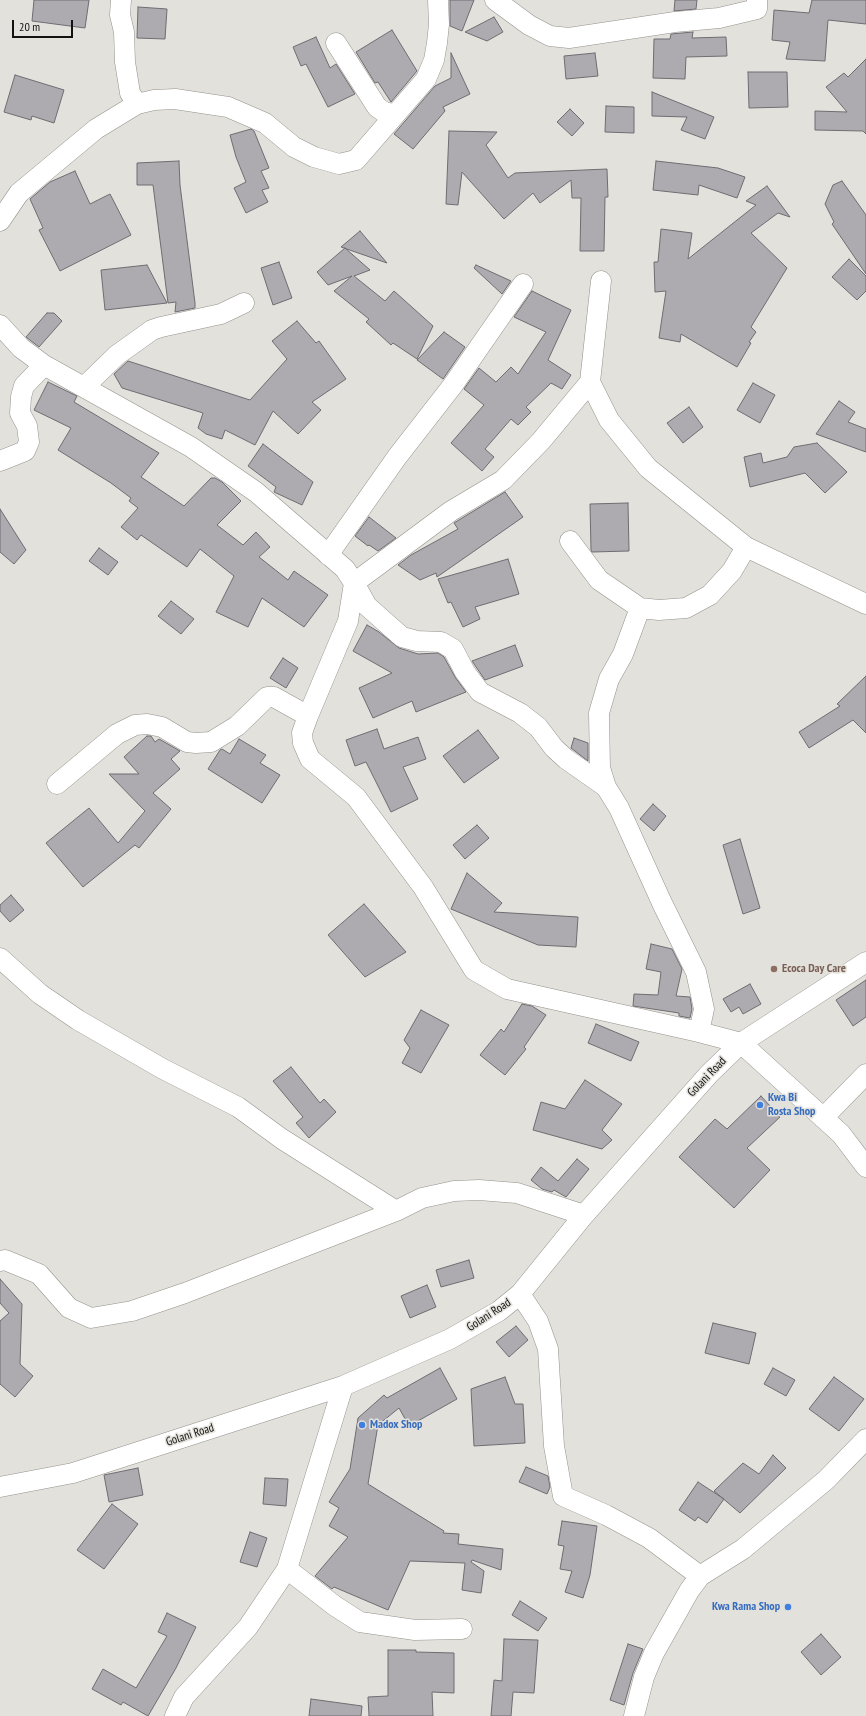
<!DOCTYPE html>
<html>
<head>
<meta charset="utf-8">
<style>
  body { margin:0 }
  #map { position:relative; width:866px; height:1716px; overflow:hidden; background:#e3e1db; font-family:"PT Sans Narrow",sans-serif }
  canvas { display:block }
  .scale { position:absolute; left:12px; top:20px; width:61px; height:18px; box-sizing:border-box; border:2px solid #131210; border-top:0; padding-left:5px; font-size:12px; line-height:14px; white-space:nowrap; color:#131210; -webkit-text-stroke:3px #e3e1db; paint-order:stroke }
</style>
</head>
<body>
<div id="map">
<canvas width="866" height="1716"></canvas>
<div class="scale">20 m</div>
</div>
<script>
const ctx = document.querySelector('canvas').getContext('2d');
ctx.lineJoin = 'round';
function fill(path, color) { ctx.fillStyle = color; ctx.fill(path, 'evenodd'); }
const poly = rows => new Path2D(rows.map(r => 'M' + r).join(''));
function trace(path, color, width, dash) { ctx.strokeStyle = color; ctx.lineWidth = width; ctx.lineCap = dash ? 'butt' : 'round'; ctx.setLineDash(dash || []); ctx.stroke(path); }
function label(font, color, halo, rows, align = 'center') {
  ctx.font = font + ' "PT Sans Narrow",sans-serif'; ctx.lineWidth = 3; ctx.setLineDash([]); ctx.textBaseline = 'middle'; ctx.strokeStyle = halo; ctx.fillStyle = color; for (const [text, x, y, turn = 0] of rows) {
    ctx.save(); ctx.translate(x, y); ctx.rotate((+turn || 0) * Math.PI / 180); ctx.textAlign = isNaN(turn) ? turn : align; if (halo) ctx.strokeText(text, 0, 0); ctx.fillText(text, 0, 0); ctx.restore();
  }
}
const building = poly([
  [34,0,89,0,85,28,32,21,34,0],
  [450,0,474,0,462,31,450,26,450,0],
  [675,0,697,0,696,9,674,11,675,0],
  [812,0,866,0,866,24,828,20,825,61,786,59,790,42,772,40,774,10,809,13,812,0],
  [138,7,167,9,165,39,137,38,138,7],
  [494,17,503,32,487,41,465,32,494,17],
  [392,30,417,71,391,102,378,82,375,83,356,52,392,30],
  [693,32,692,38,726,37,727,56,686,57,685,79,653,78,654,39,670,39,671,34,693,32],
  [316,37,330,68,336,64,355,94,328,107,306,64,301,66,293,47,316,37],
  [451,53,470,94,443,107,445,111,413,149,394,134,435,86,451,78,451,53],
  [595,53,598,76,566,79,564,56,595,53],
  [866,59,866,134,863,131,815,130,815,111,847,112,826,87,844,73,848,77,866,59],
  [748,72,787,72,788,107,749,108,748,72],
  [15,75,64,90,54,123,32,116,31,120,4,112,15,75],
  [652,92,714,117,705,139,681,130,687,117,652,116,652,92],
  [606,106,634,107,634,133,605,132,606,106],
  [570,109,584,123,572,136,557,122,570,109],
  [251,129,254,131,269,168,261,171,269,188,262,190,268,202,246,213,234,188,246,182,236,157,230,135,251,129],
  [449,131,497,132,486,145,508,178,515,173,607,169,608,197,605,197,604,251,580,251,581,198,572,198,571,180,540,203,533,193,504,219,462,172,458,205,446,204,449,131],
  [179,161,180,185,195,303,195,308,175,312,176,302,168,303,153,185,137,185,137,163,179,161],
  [656,161,718,168,745,177,737,198,699,185,698,195,653,190,656,161],
  [75,171,90,204,110,194,131,235,60,271,39,230,43,228,30,199,50,182,75,171],
  [842,181,866,215,866,274,832,224,834,222,825,204,833,185,842,181],
  [767,186,790,217,778,213,751,233,787,268,751,327,756,332,749,342,751,343,737,367,681,334,680,342,659,338,666,291,655,292,654,262,658,262,661,229,692,233,688,259,756,205,746,201,767,186],
  [360,231,387,263,341,247,360,231],
  [345,248,370,270,354,276,385,301,394,291,433,326,417,359,393,343,391,345,366,322,369,319,334,291,352,276,328,285,317,272,345,248],
  [849,259,866,276,866,291,857,300,832,277,849,259],
  [279,262,292,298,273,305,261,268,279,262],
  [147,265,167,303,105,310,101,270,147,265],
  [476,265,511,281,502,294,474,268,476,265],
  [532,291,571,310,548,360,571,375,562,389,551,383,526,407,531,412,518,425,511,419,485,449,494,457,482,471,451,443,484,405,464,389,479,368,496,382,511,367,518,374,546,332,514,317,532,291],
  [47,313,54,313,62,321,39,347,26,337,47,313],
  [297,321,316,343,319,341,346,379,312,402,321,410,298,434,273,411,255,445,225,430,222,439,206,434,198,428,203,413,122,388,114,374,128,361,250,400,287,359,272,341,297,321],
  [444,332,465,347,443,379,417,360,444,332],
  [48,382,77,396,74,402,159,453,141,477,184,506,211,478,215,478,222,482,241,501,217,525,243,545,256,532,270,547,259,557,288,580,294,571,328,595,304,627,262,598,248,627,216,612,234,576,200,549,187,567,141,535,137,540,121,527,138,508,129,501,131,498,111,483,58,450,71,428,34,410,48,382],
  [753,383,775,395,760,423,737,410,753,383],
  [839,401,855,412,848,422,866,429,866,452,816,434,839,401],
  [689,407,703,427,683,443,667,423,689,407],
  [817,443,847,472,825,493,805,473,750,487,744,457,761,453,763,463,787,457,794,447,817,443],
  [263,444,313,482,302,505,274,492,276,487,248,466,263,444],
  [505,492,523,517,437,577,436,573,420,580,398,565,411,555,458,529,454,523,505,492],
  [628,503,629,551,592,552,591,550,590,504,628,503],
  [0,509,26,550,14,564,0,552,0,509],
  [369,517,396,538,378,551,369,545,368,546,355,536,369,517],
  [99,548,118,562,108,575,89,561,99,548],
  [508,559,519,594,475,607,480,619,463,627,451,602,448,603,438,579,508,559],
  [171,601,194,619,181,634,158,616,171,601],
  [367,625,379,632,399,648,418,654,438,653,444,657,455,677,466,692,416,712,412,701,373,718,359,688,392,673,353,651,367,625],
  [515,645,523,666,485,680,472,661,515,645],
  [283,658,298,668,286,688,270,678,283,658],
  [866,676,866,733,853,720,809,748,799,732,840,706,837,704,866,676],
  [377,729,384,749,418,737,426,759,403,767,418,799,391,812,366,762,355,766,346,740,377,729],
  [478,730,499,758,464,783,443,756,478,730],
  [147,736,151,736,155,742,159,739,180,751,171,759,180,769,153,793,171,809,139,848,135,845,83,887,46,843,89,808,118,843,145,811,109,774,139,774,124,757,147,736],
  [574,738,588,743,588,761,571,748,574,738],
  [239,739,266,755,260,763,280,775,262,803,208,769,220,750,222,749,230,754,239,739],
  [653,804,666,816,654,831,640,819,653,804],
  [477,825,489,838,465,859,453,845,477,825],
  [740,839,760,908,743,914,723,845,740,839],
  [467,873,502,903,494,912,578,917,576,947,538,945,451,909,467,873],
  [11,895,24,910,10,922,0,911,0,905,11,895],
  [364,904,406,952,365,977,328,935,364,904],
  [651,944,672,949,682,969,676,996,690,997,692,1009,690,1018,679,1016,679,1013,633,1006,634,994,658,995,661,972,646,969,651,944],
  [866,980,866,1017,853,1026,836,1000,866,980],
  [750,984,761,1004,743,1014,739,1007,731,1012,723,999,750,984],
  [522,1004,532,1006,546,1015,524,1047,526,1049,505,1075,480,1055,501,1029,504,1032,522,1004],
  [421,1010,449,1025,421,1073,402,1063,410,1048,404,1040,421,1010],
  [596,1024,639,1042,631,1061,588,1043,596,1024],
  [291,1067,320,1103,324,1099,336,1112,309,1138,296,1123,303,1117,273,1081,291,1067],
  [585,1080,622,1104,602,1130,612,1140,602,1149,533,1130,541,1102,565,1109,585,1080],
  [761,1096,780,1117,747,1148,770,1170,734,1208,679,1157,715,1119,727,1129,761,1096],
  [577,1159,589,1169,566,1197,554,1190,552,1192,542,1189,531,1180,541,1167,558,1181,577,1159],
  [469,1260,474,1278,441,1287,436,1270,469,1260],
  [0,1279,22,1304,20,1364,33,1376,15,1397,0,1384,0,1321,9,1313,0,1303,0,1279],
  [427,1285,436,1307,410,1318,401,1296,427,1285],
  [713,1323,756,1333,749,1364,705,1353,713,1323],
  [516,1326,528,1340,509,1357,496,1342,516,1326],
  [440,1368,457,1399,409,1426,399,1408,378,1425,368,1484,444,1531,443,1533,459,1534,458,1544,503,1549,501,1570,472,1560,471,1562,484,1571,481,1593,462,1590,465,1563,410,1561,388,1610,334,1587,332,1589,315,1576,348,1537,329,1526,339,1508,329,1502,350,1469,358,1418,384,1395,387,1398,440,1368],
  [773,1368,795,1380,786,1396,764,1384,773,1368],
  [505,1377,515,1404,523,1404,525,1443,474,1446,471,1389,505,1377],
  [834,1377,864,1399,839,1431,809,1409,834,1377],
  [773,1455,786,1468,740,1513,714,1491,743,1463,759,1474,773,1455],
  [526,1467,548,1476,550,1487,547,1494,519,1482,526,1467],
  [138,1468,143,1495,109,1502,104,1475,138,1468],
  [265,1478,288,1479,286,1506,263,1504,265,1478],
  [698,1482,724,1499,707,1523,698,1517,695,1521,679,1510,698,1482],
  [112,1504,138,1524,104,1569,77,1550,112,1504],
  [562,1521,597,1526,590,1575,583,1598,565,1592,572,1571,560,1569,564,1546,558,1545,562,1521],
  [250,1532,267,1538,257,1567,240,1562,250,1532],
  [520,1601,547,1618,538,1631,512,1615,520,1601],
  [167,1613,196,1627,176,1668,148,1716,123,1702,121,1705,92,1689,103,1669,136,1688,167,1636,158,1632,167,1613],
  [821,1634,841,1657,821,1675,801,1652,821,1634],
  [504,1639,538,1640,534,1693,513,1692,511,1716,491,1716,494,1680,502,1681,504,1639],
  [628,1644,643,1649,633,1673,624,1705,610,1700,628,1644],
  [388,1650,416,1650,416,1652,454,1653,454,1693,432,1692,433,1716,369,1716,368,1697,388,1696,388,1650],
  [311,1699,362,1706,361,1716,309,1716,311,1699]
]);
fill(building, '#adaab0');
trace(building, '#6f6c72', 1);
const street = poly([
  [121,0,120,15,124,32,125,62,130,93,137,104],
  [495,0,529,25,550,36,569,38,675,22,719,18,757,9,757,0],
  [336,43,377,107,384,112,394,114],
  [0,221,19,193,96,129,137,104,154,100,175,99,228,107,265,123,294,147,314,157,339,164,356,160,426,79,434,60,437,43,439,24,438,0],
  [601,281,590,382,609,420,648,468,746,547,866,604],
  [0,325,21,348,44,365,191,447,256,492,345,569,354,583,348,621,308,716,302,733,303,743,310,759,356,797,423,887,474,970,507,989,699,1032,741,1043,841,1134,866,1167],
  [590,382,541,441,503,480,451,511,354,583,367,606,402,637,417,641,441,642,453,649,465,672,480,692,520,713,538,727,554,748,566,759,606,787],
  [84,387,117,355,152,330,161,327,221,314,244,303],
  [0,461,25,451,29,442,27,426,20,413,21,397,24,386,44,365],
  [570,541,599,580,640,608,659,610,686,608,710,595,732,571,746,547],
  [328,555,397,457,453,385,523,284],
  [640,608,623,654,609,679,599,713,600,768,606,787,619,808,662,903,696,972,704,1009,699,1032],
  [57,784,117,734,135,725,147,724,162,727,187,742,196,743,211,742,237,726,267,697,274,697,308,716],
  [0,958,40,994,78,1020,163,1069,238,1107,282,1139,396,1211],
  [823,1118,866,1074],
  [0,1261,5,1260,39,1274,69,1308,91,1318,132,1311,185,1293,396,1211,422,1198,454,1191,479,1190,517,1193,584,1215],
  [520,1294,538,1321,548,1349,554,1446,563,1496,606,1515,649,1538,700,1576],
  [0,1487,73,1473,343,1386,450,1339,499,1311,520,1294,584,1215,709,1074,741,1043,866,962],
  [287,1569,335,1606,360,1622,415,1630,462,1629],
  [175,1716,184,1697,248,1627,287,1569,343,1386],
  [634,1716,644,1677,654,1653,689,1591,700,1576,743,1549,826,1480,866,1439]
]);
trace(street, '#94928c', 21);
trace(street, '#fff', 20);
for (const [x, y, r, color] of [
  [774,969,4,"#8d6e63"],
  [760,1105,4,"#3f7fe0"],
  [362,1425,4,"#3f7fe0"],
  [788,1607,4,"#3f7fe0"]
]) { const dot = new Path2D(); dot.arc(x, y, r, 0, 2 * Math.PI); ctx.fillStyle = color; ctx.fill(dot); trace(dot, '#e3e1db', 1.5); }
label('bold 12px', '#785e54', '#e3e1db', [
  ["Ecoca Day Care",782,969]
], 'left');
label('12px', '#131210', '#e3e1db', [
  ["Golani Road",707,1077,-46],
  ["Golani Road",489,1315,-33],
  ["Golani Road",190,1435,-18]
]);
label('bold 12px', '#366cbe', '#e3e1db', [
  ["Kwa Bi",768,1098],
  ["Rosta Shop",768,1112],
  ["Madox Shop",370,1425],
  ["Kwa Rama Shop",780,1607,"right"]
], 'left');
</script>
</body>
</html>
